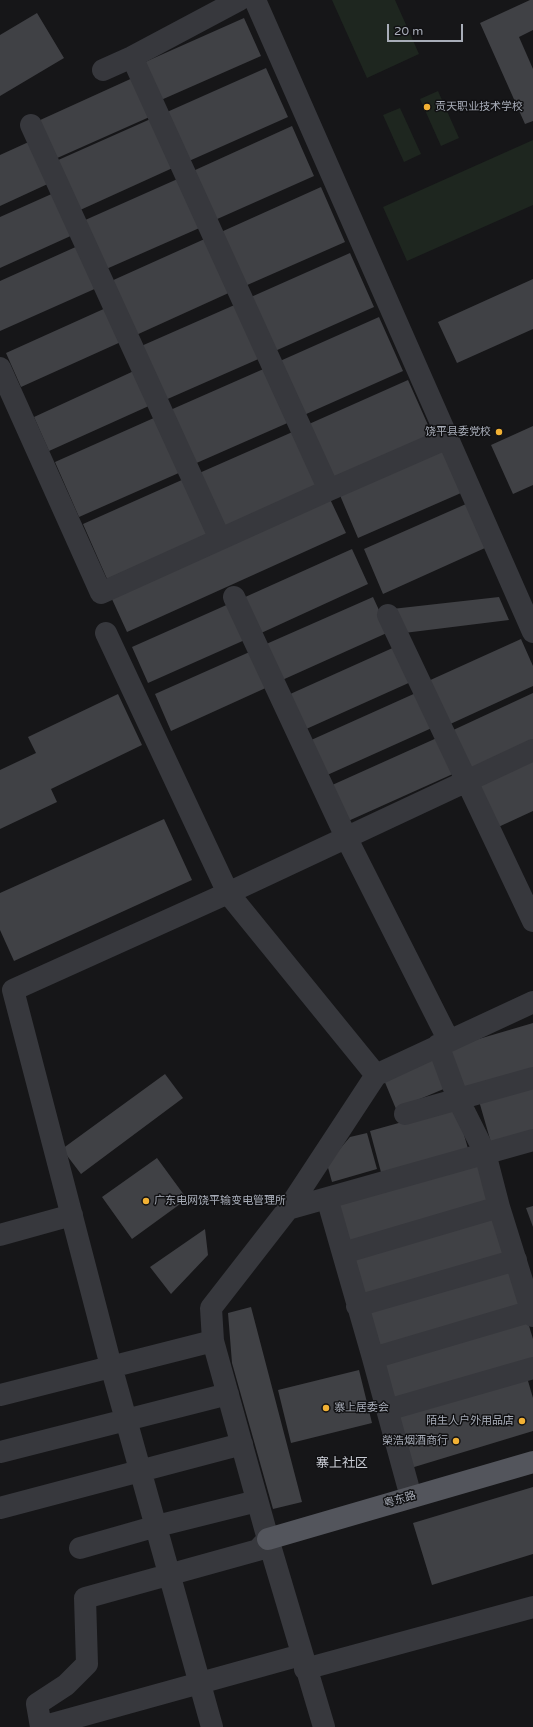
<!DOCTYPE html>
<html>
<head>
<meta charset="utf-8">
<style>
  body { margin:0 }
  #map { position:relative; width:533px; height:1727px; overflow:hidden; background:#161618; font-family:"Varela Round",sans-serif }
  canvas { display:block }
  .scale { position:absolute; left:387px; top:24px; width:76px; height:18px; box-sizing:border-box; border:2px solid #a8adb8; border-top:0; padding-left:5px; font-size:12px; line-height:14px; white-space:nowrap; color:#a8adb8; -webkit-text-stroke:3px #111113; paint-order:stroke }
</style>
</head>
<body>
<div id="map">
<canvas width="533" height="1727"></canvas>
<div class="scale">20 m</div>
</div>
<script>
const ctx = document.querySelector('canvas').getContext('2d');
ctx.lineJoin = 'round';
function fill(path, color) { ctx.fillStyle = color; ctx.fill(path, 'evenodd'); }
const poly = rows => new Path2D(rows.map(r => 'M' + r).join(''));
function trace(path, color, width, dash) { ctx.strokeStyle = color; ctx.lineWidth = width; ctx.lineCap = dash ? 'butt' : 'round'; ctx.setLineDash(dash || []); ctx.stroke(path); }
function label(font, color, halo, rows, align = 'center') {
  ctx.font = font + ' "Varela Round","Noto Sans SC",sans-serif'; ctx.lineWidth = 3; ctx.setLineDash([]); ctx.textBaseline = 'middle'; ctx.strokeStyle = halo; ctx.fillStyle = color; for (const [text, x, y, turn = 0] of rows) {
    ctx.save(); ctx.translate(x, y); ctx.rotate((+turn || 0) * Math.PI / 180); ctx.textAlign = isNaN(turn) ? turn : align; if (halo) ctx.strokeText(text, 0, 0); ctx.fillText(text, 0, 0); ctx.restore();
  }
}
fill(poly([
  [332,0,395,0,419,54,367,78],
  [438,91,459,138,441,146,420,99],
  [400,108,421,154,404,162,383,115],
  [533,140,533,205,407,261,383,207]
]), '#1e261f');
fill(poly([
  [530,0,533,0,533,30,519,37,533,69,533,121,525,124,480,23],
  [37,13,64,58,0,96,0,35],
  [244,18,261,56,161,100,145,62],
  [266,68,288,117,189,161,167,112],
  [137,76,154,115,55,159,38,121],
  [155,117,177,166,78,211,56,161],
  [292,126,314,176,215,220,193,171],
  [33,140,52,182,0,206,0,155],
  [182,177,204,226,104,270,83,221],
  [321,187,345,242,245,286,221,232],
  [56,192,75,234,0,268,0,217],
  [209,237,233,291,134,336,109,282],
  [80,245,99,287,0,331,0,281],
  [350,253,374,307,275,351,251,297],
  [533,279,533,329,457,363,438,322],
  [239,303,263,357,163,401,139,347],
  [108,307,123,341,21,387,6,353],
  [379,317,403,371,304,415,280,361],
  [268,367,292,421,192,465,168,411],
  [136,370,151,405,49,451,34,417],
  [408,380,432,434,333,478,309,424],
  [156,417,181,472,79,517,55,462],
  [533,426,533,485,513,494,491,445],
  [297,430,321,484,221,528,197,474],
  [441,448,461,493,358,538,339,493],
  [184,479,209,534,107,579,83,524],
  [330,499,346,533,127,632,111,597],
  [466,504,485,548,383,594,364,549],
  [352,549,368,584,259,634,243,598],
  [373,597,389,632,280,681,264,645],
  [499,597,509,620,404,633,392,609],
  [231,603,247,639,148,683,132,647],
  [521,639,533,666,533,686,446,726,426,682],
  [397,646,413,681,304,730,288,695],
  [254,650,270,686,171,731,155,694],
  [418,692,434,727,325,776,309,741],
  [533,693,533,746,469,776,449,732],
  [118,694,142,745,51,789,57,802,0,829,0,770,36,753,28,737],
  [439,737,455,773,346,822,330,786],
  [533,758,533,811,494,829,474,786],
  [164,819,192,880,14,961,0,930,0,893],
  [533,1023,533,1072,461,1093,448,1048],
  [433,1058,446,1088,396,1109,384,1080],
  [165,1074,183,1098,81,1174,62,1149],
  [533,1085,533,1134,492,1146,479,1101],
  [456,1107,469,1152,382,1176,370,1131],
  [367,1133,377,1169,332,1182,327,1164,350,1137],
  [157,1158,187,1199,132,1239,102,1197],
  [482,1160,494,1203,346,1246,334,1203],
  [533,1206,533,1227,526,1208],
  [497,1215,510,1257,362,1300,349,1257],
  [205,1229,208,1255,171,1294,150,1267],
  [513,1267,525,1309,377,1352,365,1309],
  [251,1307,302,1502,273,1509,232,1363,228,1313],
  [527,1319,533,1339,533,1363,391,1404,379,1361],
  [359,1370,372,1423,291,1443,278,1390],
  [526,1374,533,1398,533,1431,411,1468,394,1414],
  [533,1487,533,1554,432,1585,413,1523]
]), '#404145');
trace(poly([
  [255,0,533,632],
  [132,57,329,490],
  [103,70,132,57,239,0],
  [31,125,220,539],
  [0,368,101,593,329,490,448,438],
  [234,597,346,837,449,1041],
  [388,615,533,921],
  [106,633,228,893,533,750],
  [438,1045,458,1099,485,1153,499,1207,533,1316],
  [405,1114,533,1078],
  [327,1198,373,1358],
  [288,1209,533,1140],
  [0,1235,72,1215],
  [343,1253,499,1207],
  [357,1306,516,1260],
  [0,1395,213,1341],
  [387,1410,533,1368],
  [0,1452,228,1394],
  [411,1497,373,1358,532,1311],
  [0,1508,242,1444],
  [80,1548,157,1526,257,1501],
  [305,1669,533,1607],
  [41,1727,37,1704,66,1685,87,1664,85,1598,258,1550,268,1539],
  [41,1727,301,1655],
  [212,1727,111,1366,13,990,228,893,376,1075],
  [324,1727,268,1539,213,1341,211,1308,288,1209,376,1075,533,1002]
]), '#37383d', 22);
trace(poly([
  [268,1539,533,1462]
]), '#53555c', 22);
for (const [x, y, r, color] of [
  [427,107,4,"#f2b134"],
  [499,432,4,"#f2b134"],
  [146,1201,4,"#f2b134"],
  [326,1408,4,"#f2b134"],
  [522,1421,4,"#f2b134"],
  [456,1441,4,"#f2b134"]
]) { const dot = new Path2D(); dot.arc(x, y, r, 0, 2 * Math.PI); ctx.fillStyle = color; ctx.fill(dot); trace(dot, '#111113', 1.5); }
label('11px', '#a8adb8', '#111113', [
  ["贡天职业技术学校",435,107],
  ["饶平县委党校",491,432,"right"],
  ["广东电网饶平输变电管理所",154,1201],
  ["寨上居委会",334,1408],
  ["陌生人户外用品店",514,1421,"right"],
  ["榮浩烟酒商行",448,1441,"right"]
], 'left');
label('11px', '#a8adb8', '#111113', [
  ["粤东路",400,1500,-16]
]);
label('13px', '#c9ccd4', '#111113', [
  ["寨上社区",342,1464]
]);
</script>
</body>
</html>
